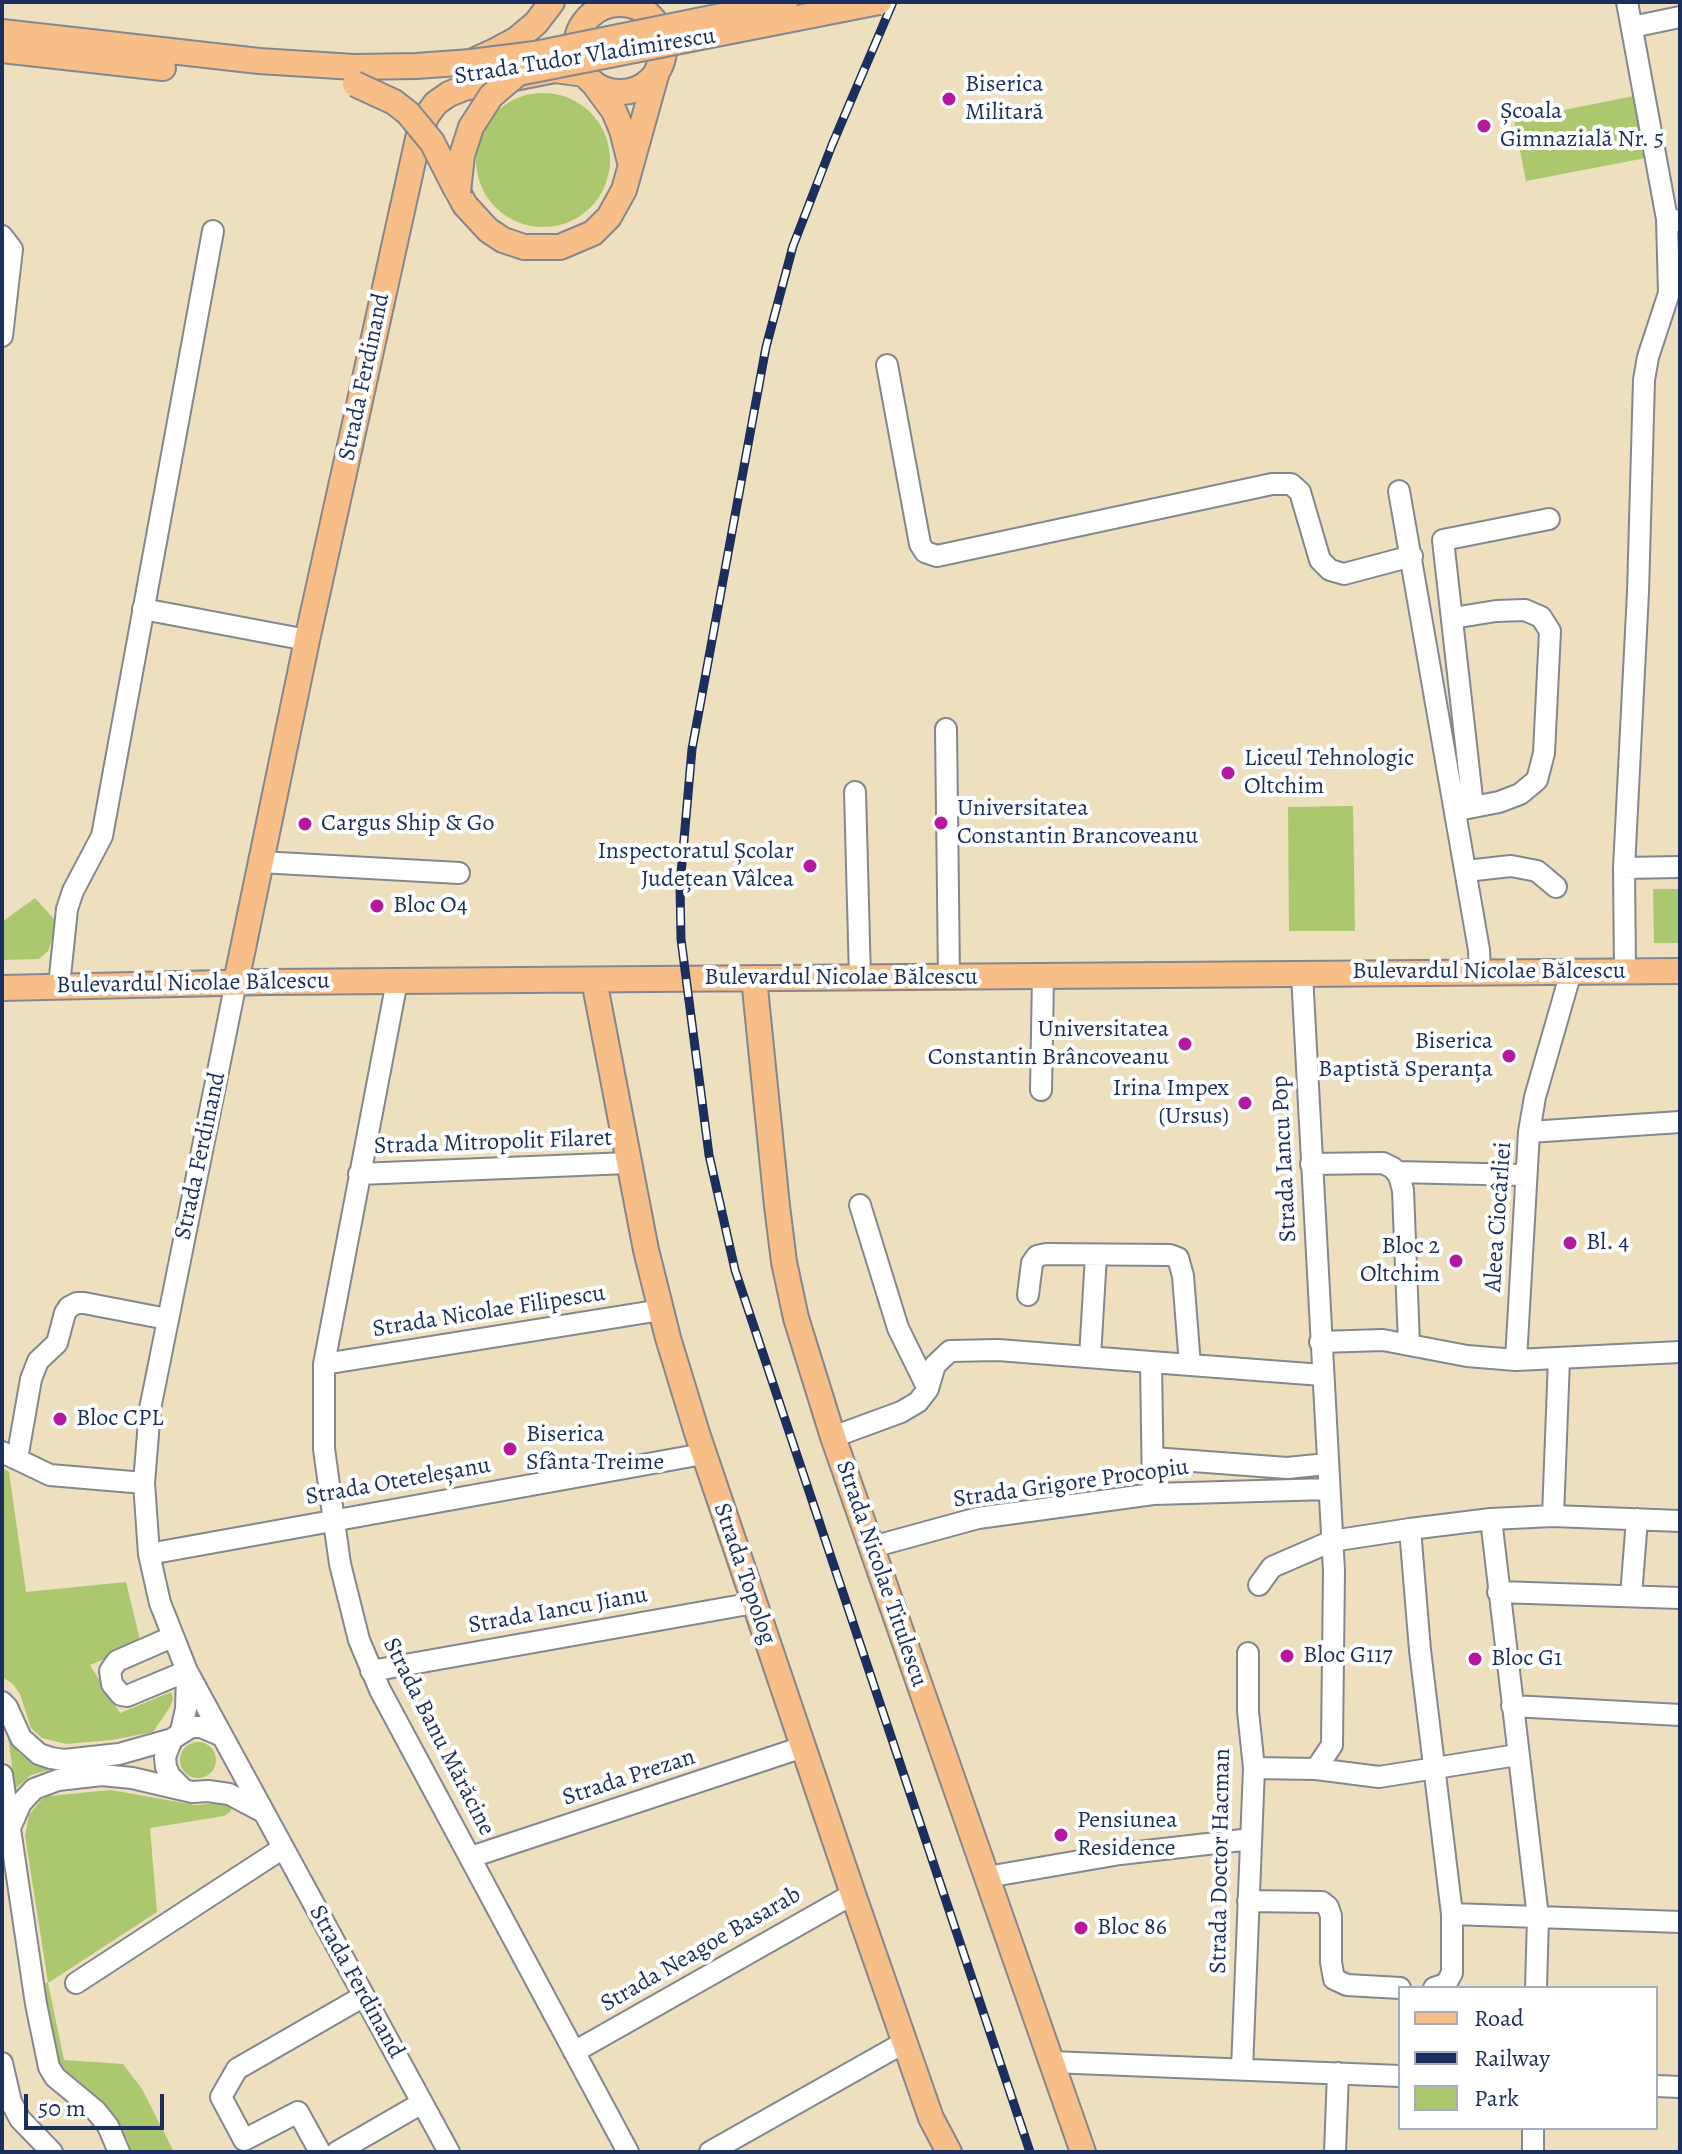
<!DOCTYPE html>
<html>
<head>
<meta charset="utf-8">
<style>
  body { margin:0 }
  #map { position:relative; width:1682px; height:2154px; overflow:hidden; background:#eedfbf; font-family:Alegreya,serif }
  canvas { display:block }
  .frame { position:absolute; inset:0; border:4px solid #1b2f5e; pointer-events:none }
  .legend { position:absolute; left:1398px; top:1986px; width:260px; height:144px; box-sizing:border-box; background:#fff; border:2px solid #a4acbf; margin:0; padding:10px 14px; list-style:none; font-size:24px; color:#1b2f5e }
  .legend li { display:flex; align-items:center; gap:16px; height:40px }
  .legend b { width:40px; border:2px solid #a4acbf }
  .scale { position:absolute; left:24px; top:2094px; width:140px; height:36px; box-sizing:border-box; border:4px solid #1b2f5e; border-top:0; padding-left:10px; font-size:24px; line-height:28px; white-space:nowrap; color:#1b2f5e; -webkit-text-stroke:6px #fff; paint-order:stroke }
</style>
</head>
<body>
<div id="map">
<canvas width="1682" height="2154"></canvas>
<div class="frame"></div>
<ul class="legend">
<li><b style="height:10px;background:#f7be88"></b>Road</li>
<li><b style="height:10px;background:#1b2f5e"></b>Railway</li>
<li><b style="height:22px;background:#acc86f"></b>Park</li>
</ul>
<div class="scale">50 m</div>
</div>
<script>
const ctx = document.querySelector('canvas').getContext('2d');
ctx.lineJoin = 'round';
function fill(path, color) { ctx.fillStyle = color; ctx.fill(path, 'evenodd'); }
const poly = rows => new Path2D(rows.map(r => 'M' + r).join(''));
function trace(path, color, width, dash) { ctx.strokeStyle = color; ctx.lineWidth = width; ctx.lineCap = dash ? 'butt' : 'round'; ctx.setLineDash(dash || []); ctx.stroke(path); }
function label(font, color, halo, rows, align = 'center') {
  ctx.font = font + ' Alegreya,serif'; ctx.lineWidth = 8; ctx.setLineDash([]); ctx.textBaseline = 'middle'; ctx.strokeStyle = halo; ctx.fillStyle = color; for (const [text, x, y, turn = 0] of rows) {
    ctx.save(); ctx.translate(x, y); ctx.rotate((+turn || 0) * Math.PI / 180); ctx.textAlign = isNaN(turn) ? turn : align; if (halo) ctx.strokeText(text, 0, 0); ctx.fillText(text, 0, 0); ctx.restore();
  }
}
fill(poly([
  '476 160a67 67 0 1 1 134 0a67 67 0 1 1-134 0Z',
  [1639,95,1651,157,1526,181,1514,120],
  [1353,806,1355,931,1289,931,1288,807],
  [1653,889,1680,889,1680,943,1654,943],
  [35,898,55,920,55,932,48,951,39,959,2,960,2,922],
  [2,1468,9,1472,26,1592,126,1582,141,1644,90,1665,120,1713,171,1692,173,1699,170,1707,153,1732,112,1740,66,1744,42,1738,31,1728,20,1694,13,1684,2,1677],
  [8,1736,18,1752,28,1760,56,1768,31,1775,15,1789],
  '180 1760a18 18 0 1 1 36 0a18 18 0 1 1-36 0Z',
  [111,1790,195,1805,222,1803,230,1804,231,1807,231,1811,224,1816,150,1828,157,1912,48,1983,64,2060,123,2064,142,2089,173,2150,169,2152,130,2152,128,2141,109,2110,57,2065,42,1985,48,1982,25,1836,29,1815,41,1800,49,1796]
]), '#acc86f');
const minor = poly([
  [1627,2,1667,219,1680,221],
  [1632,27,1680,17],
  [2,236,12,249,2,336],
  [887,365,920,544,925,552,937,556,1272,484,1291,484,1300,492,1320,560,1330,570,1344,574,1412,556],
  [1399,491,1479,950,1480,973],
  [143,609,307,640],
  [1453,618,1496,611,1525,610,1541,617,1550,631,1544,753,1537,780,1520,794,1499,802,1463,809],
  [946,729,949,977],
  [855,792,860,978],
  [1473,807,1443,540,1549,519],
  [260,862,459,873],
  [1624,868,1680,867],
  [1466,871,1511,866,1537,871,1556,887],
  [1625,971,1624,868,1638,592,1644,380,1648,357,1669,293,1667,219],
  [1302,974,1334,1571,1332,1745,1316,1769],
  [397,981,324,1364,324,1449,340,1564,359,1640,380,1690,628,2152],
  [236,982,150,1409,144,1483,149,1554,160,1603,187,1671,449,2152],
  [59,986,67,909,73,891,102,836,213,231],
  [1041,1090,1043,976],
  [1529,1132,1680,1122],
  [1311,1164,1383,1163,1393,1168,1399,1176,1403,1190,1409,1344],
  [1396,1172,1526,1175],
  [359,1174,628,1163],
  [860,1205,898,1328,928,1389],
  [1028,1295,1032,1263,1037,1256,1046,1254,1170,1255,1178,1258,1183,1276,1190,1365],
  [1320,1342,1383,1340,1467,1356,1516,1360,1680,1352],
  [1090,1357,1096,1255],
  [1516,1360,1529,1132,1535,1097,1571,972],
  [1151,1362,1322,1375],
  [324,1364,661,1310],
  [833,1437,901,1412,918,1402,928,1389,935,1365,950,1351,998,1350,1151,1362,1153,1494],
  [2,1452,50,1475,144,1483],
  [1153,1458,1287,1468,1327,1464],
  [17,1459,31,1379,38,1361,57,1343,65,1313,69,1307,77,1303,84,1303,167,1319],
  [1553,1516,1559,1359],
  [1491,1519,1538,1917,1536,1988],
  [1410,1529,1420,1650,1452,1914,1680,1922],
  [872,1547,978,1518,1153,1494,1329,1489],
  [149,1554,703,1454],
  [1259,1585,1272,1567,1332,1541,1410,1529,1491,1519,1553,1516,1680,1521],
  [1498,1592,1680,1598],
  [1631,1596,1637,1519],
  [172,1637,117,1661,110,1671,112,1684,121,1695,127,1696,187,1671],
  [371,1671,754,1603],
  [2,1702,7,1707,21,1738,39,1754,51,1758,64,1760,119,1754,172,1739],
  [1512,1706,1680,1715],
  [181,1731,186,1709,187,1675],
  [1254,1768,1316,1769,1379,1777,1517,1755],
  [2,1775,36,2004,49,2067,55,2077,96,2111,108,2126,119,2152],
  [183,1789,170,1776,166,1767,165,1757,172,1739,191,1727,201,1727,220,1735],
  [10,1828,21,1803,34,1789,58,1780,102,1775,132,1778,192,1792,208,1791,229,1794,263,1812],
  [471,1857,803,1747],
  [987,1877,1120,1854,1251,1839],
  [1248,1901,1322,1902,1328,1907,1331,1916,1331,1962,1334,1979,1347,1985,1400,1988],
  [76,1983,283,1848],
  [1434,1988,1446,1984,1452,1973,1452,1914],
  [574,2052,853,1894],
  [1051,2062,1400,2076],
  [2,2063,11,2102,20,2119,52,2152],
  [1242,2069,1254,1768,1248,1711,1248,1653],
  [1656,2086,1680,2087],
  [320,2152,298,2112,244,2140,221,2097,237,2069,364,1996],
  [337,2152,422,2103],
  [710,2152,905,2042],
  [1335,2152,1338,2073],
  [1533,2152,1533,2128]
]);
const major = poly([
  '576 48a44 44 0 1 1 88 0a44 44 0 1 1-88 0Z',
  [2,32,259,61,354,67,416,66,471,62,495,51,517,39,536,23,552,2],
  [2,50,163,68],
  [594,84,614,111,622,130,630,162],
  [458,192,465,205,488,230,503,240,524,247,560,247,593,233,609,217,624,190,658,68],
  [754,978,777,1206,784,1262,796,1318,833,1437,1083,2152],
  [594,980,646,1250,668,1338,697,1433,853,1894,931,2118,949,2152],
  [236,982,307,640,419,134,427,115,436,103,449,94,464,88,555,70,584,74],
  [2,988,267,982,1680,971]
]);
trace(minor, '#84878e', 24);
trace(major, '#84878e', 28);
trace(minor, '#fff', 20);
trace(major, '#f7be88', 24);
const rail = poly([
  [893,2,832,145,793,246,766,347,692,749,680,885,681,939,709,1155,735,1270,1030,2152]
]);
trace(rail, '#1b2f5e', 9);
trace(rail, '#fff', 6, [18]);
const majorBridge = poly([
  [471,62,535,54,785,3],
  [355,84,394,102,408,113,432,142,457,191],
  [458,192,462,155,471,127,491,96,518,73,879,2]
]);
trace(majorBridge, '#84878e', 28, []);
trace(majorBridge, '#f7be88', 24);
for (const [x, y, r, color] of [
  [949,99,8,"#b5179e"],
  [1484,126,8,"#b5179e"],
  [1228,773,8,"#b5179e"],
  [941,823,8,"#b5179e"],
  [305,824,8,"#b5179e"],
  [810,866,8,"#b5179e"],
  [377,906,8,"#b5179e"],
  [1185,1044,8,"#b5179e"],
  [1509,1056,8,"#b5179e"],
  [1245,1103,8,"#b5179e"],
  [1570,1243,8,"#b5179e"],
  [1456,1261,8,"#b5179e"],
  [60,1419,8,"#b5179e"],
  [510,1449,8,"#b5179e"],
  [1287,1656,8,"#b5179e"],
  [1475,1659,8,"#b5179e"],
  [1061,1835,8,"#b5179e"],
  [1081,1928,8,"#b5179e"]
]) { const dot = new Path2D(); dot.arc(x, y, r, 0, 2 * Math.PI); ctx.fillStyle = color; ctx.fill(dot); trace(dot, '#fff', 3); }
label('24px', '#1b2f5e', '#fff', [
  ["Strada Tudor Vladimirescu",585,57,-9],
  ["Strada Ferdinand",365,377,-78],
  ["Bulevardul Nicolae Bălcescu",1489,972],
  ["Bulevardul Nicolae Bălcescu",841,978],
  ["Bulevardul Nicolae Bălcescu",193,984,-1],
  ["Strada Mitropolit Filaret",493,1143,-2],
  ["Strada Ferdinand",201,1156,-78],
  ["Strada Iancu Pop",1285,1159,-93],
  ["Aleea Ciocârliei",1499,1217,-86],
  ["Strada Nicolae Filipescu",489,1312,-9],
  ["Strada Oteteleșanu",398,1482,-10],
  ["Strada Grigore Procopiu",1071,1484,-8],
  ["Strada Topolog",744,1574,71],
  ["Strada Nicolae Titulescu",881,1574,71],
  ["Strada Iancu Jianu",558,1611,-10],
  ["Strada Banu Mărăcine",438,1737,63],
  ["Strada Prezan",629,1778,-18],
  ["Strada Doctor Hacman",1221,1861,-89],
  ["Strada Neagoe Basarab",701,1950,-30],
  ["Strada Ferdinand",356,1982,61]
]);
label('24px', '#1b2f5e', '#fff', [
  ["Biserica",965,85],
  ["Militară",965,113],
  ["Școala",1500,112],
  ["Gimnazială Nr. 5",1500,140],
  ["Liceul Tehnologic",1244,759],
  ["Oltchim",1244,787],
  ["Universitatea",957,809],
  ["Constantin Brancoveanu",957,837],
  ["Cargus Ship & Go",321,824],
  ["Inspectoratul Școlar",794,852,"right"],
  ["Județean Vâlcea",794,880,"right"],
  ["Bloc O4",393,906],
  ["Universitatea",1169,1030,"right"],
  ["Constantin Brâncoveanu",1169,1058,"right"],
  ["Biserica",1493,1042,"right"],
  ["Baptistă Speranța",1493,1070,"right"],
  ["Irina Impex",1229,1089,"right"],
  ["(Ursus)",1229,1117,"right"],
  ["Bl. 4",1586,1243],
  ["Bloc 2",1440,1247,"right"],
  ["Oltchim",1440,1275,"right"],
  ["Bloc CPL",76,1419],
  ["Biserica",526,1435],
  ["Sfânta Treime",526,1463],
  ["Bloc G117",1303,1656],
  ["Bloc G1",1491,1659],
  ["Pensiunea",1077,1821],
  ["Residence",1077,1849],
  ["Bloc 86",1097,1928]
], 'left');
</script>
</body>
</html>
